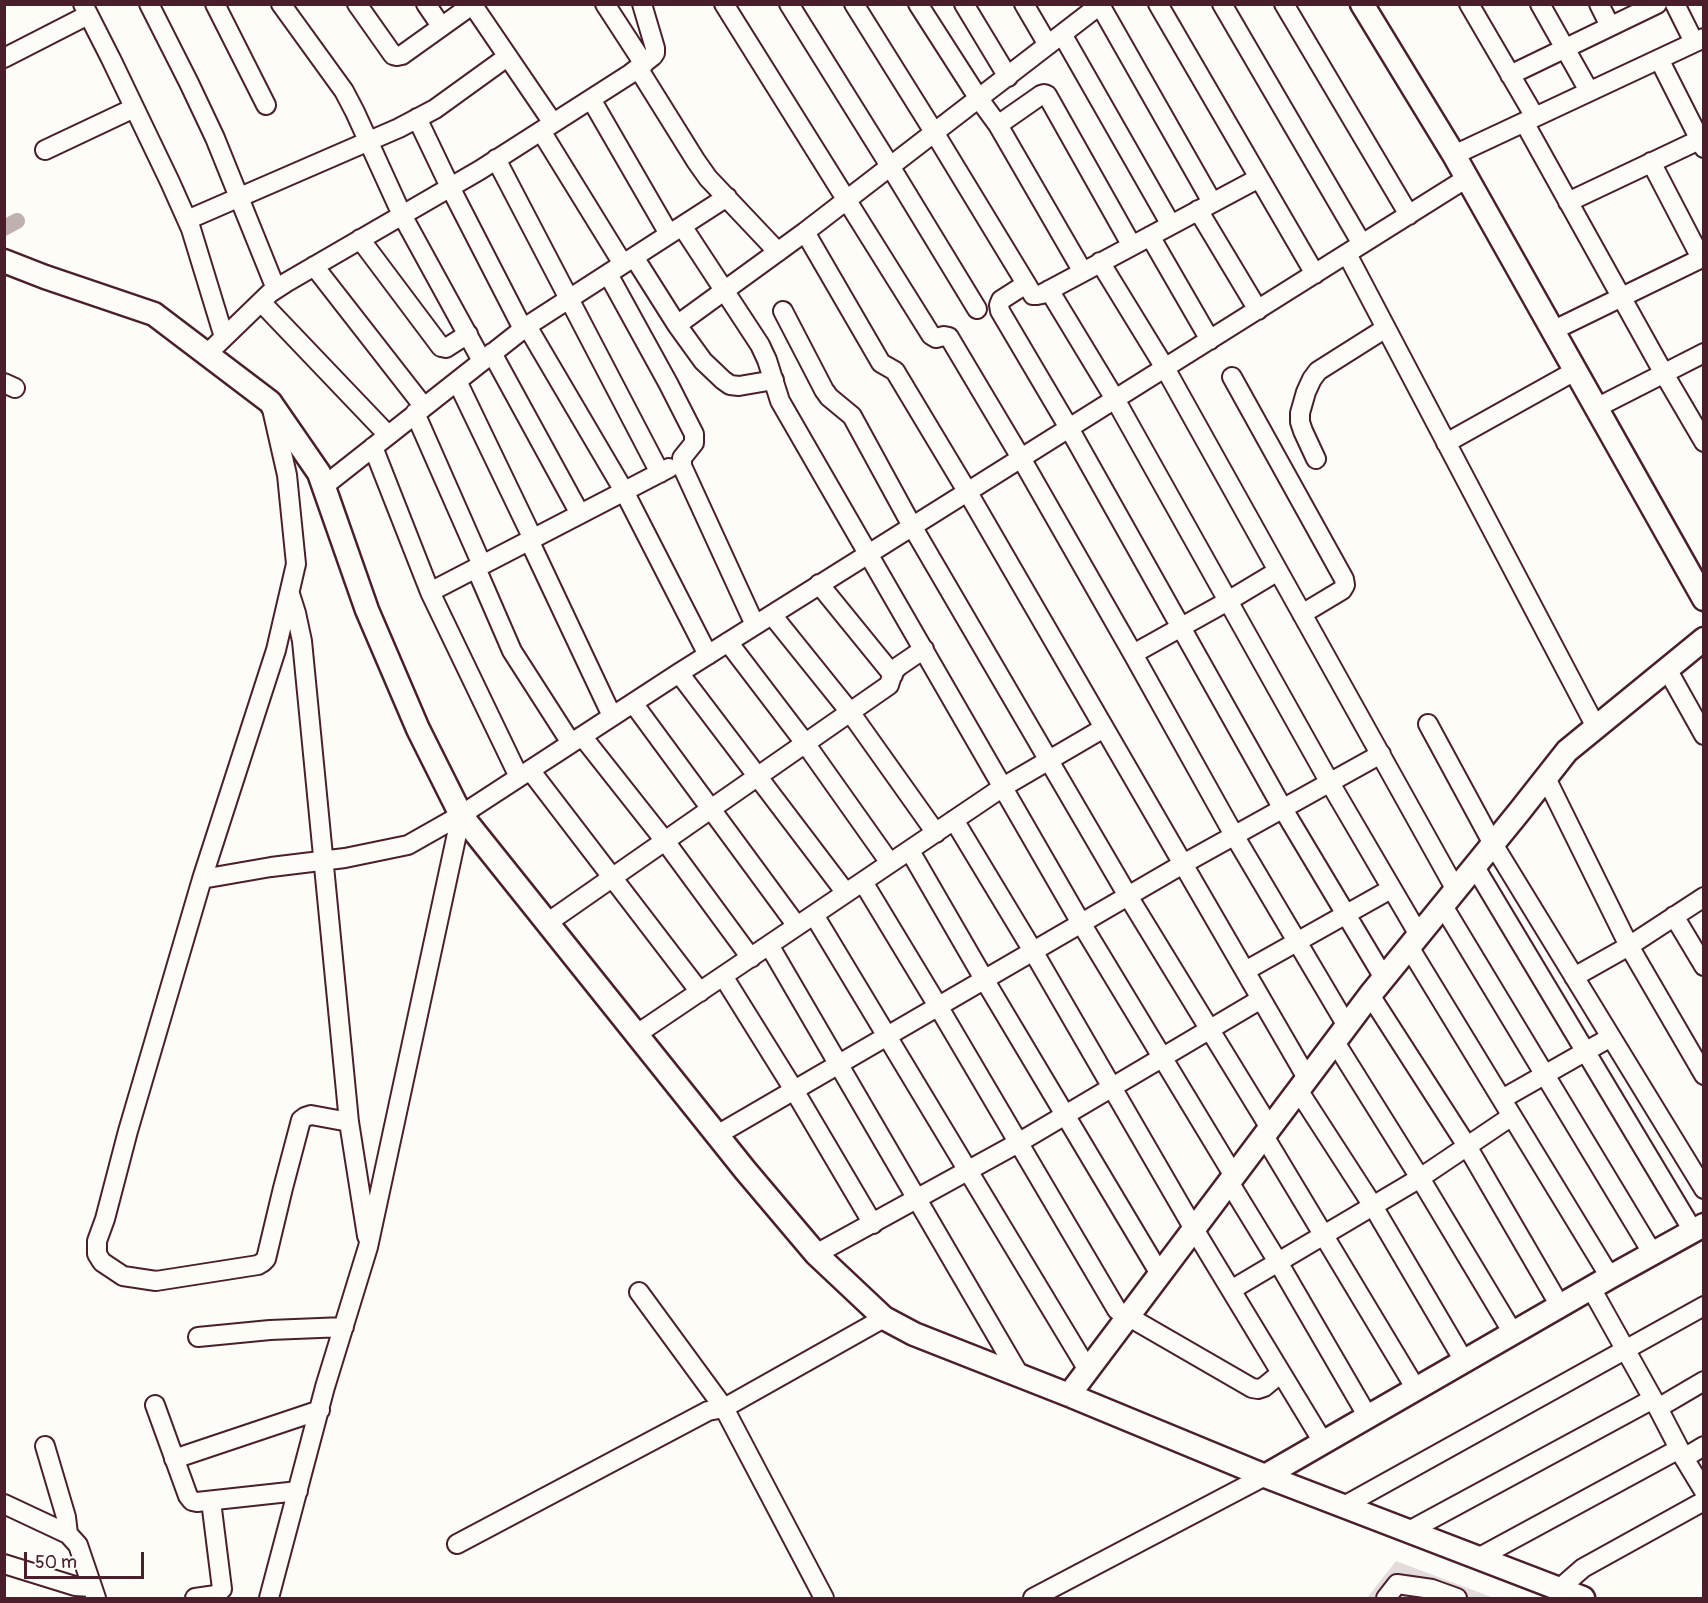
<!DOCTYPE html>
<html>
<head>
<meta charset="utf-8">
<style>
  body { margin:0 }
  #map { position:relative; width:1708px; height:1603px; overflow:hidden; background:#fdfcf7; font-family:Pangolin,sans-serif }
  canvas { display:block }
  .frame { position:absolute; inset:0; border:6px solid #4a1f2b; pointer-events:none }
  .scale { position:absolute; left:24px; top:1552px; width:120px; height:27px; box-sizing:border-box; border:3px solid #4a1f2b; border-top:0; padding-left:8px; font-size:18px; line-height:21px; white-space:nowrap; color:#4a1f2b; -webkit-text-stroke:4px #fdfcf7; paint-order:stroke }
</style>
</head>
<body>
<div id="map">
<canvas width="1708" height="1603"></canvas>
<div class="frame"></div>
<div class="scale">50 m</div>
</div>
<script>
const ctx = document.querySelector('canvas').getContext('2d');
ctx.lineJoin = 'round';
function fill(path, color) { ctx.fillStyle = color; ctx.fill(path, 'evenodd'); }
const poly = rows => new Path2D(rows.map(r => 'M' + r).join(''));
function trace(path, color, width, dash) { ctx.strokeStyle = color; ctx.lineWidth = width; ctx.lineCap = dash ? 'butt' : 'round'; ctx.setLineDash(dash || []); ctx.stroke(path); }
fill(poly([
  [1396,1561,1494,1598,1367,1598]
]), '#e3dcda');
trace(poly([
  [4,228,17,221]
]), '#c0b1b1', 16);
const minor = poly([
  [83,4,111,59,170,182,191,229,224,337],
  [149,4,189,83,215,138,276,289],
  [215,4,266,105],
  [281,4,344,91,355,112,402,215,482,361],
  [357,4,393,55,397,56,402,55,472,5],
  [426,4,441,26],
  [472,4,553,123],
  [605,4,644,64],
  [724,4,931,335,936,338,944,336,949,337,1021,458,1133,654,1234,835,1347,1026],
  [789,4,890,166,977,309],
  [854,4,934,132,1033,295,1037,295,1042,294,1259,178],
  [918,4,979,99,998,125,1083,272],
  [964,4,1008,77],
  [1024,4,1048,45],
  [1158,4,1315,274],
  [1222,4,1362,244],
  [1284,4,1409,215],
  [1469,4,1535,117],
  [1540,4,1589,91],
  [1599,4,1610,26],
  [1675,4,1694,42],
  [1100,5,1212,202],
  [1062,34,1171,225],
  [4,58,88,15],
  [1659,59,1704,148],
  [638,68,696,161,708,178,778,252],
  [1510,75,1657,4],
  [591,99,669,234],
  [417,118,450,187,523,329],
  [1524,122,1663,372,1704,442],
  [998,125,1041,95,1044,94,1047,95,1132,246],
  [541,131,623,264],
  [45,150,134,108],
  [1454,155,1704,38],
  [496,159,660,473],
  [1651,162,1701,258],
  [1568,202,1699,140],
  [1198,210,1258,310],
  [187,220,399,128,435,109,507,57],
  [682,226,760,345,767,360,780,401,1081,923,1234,1176],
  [805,232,881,363,895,371,967,491,1307,1078],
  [1150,236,1210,340],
  [360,239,441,347,446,348,468,334],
  [1347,254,1596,727],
  [634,257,677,325,703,361,723,380,730,385,739,386,774,380],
  [1100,262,1165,368,1456,890],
  [314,266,424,407],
  [608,274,668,383,694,434,694,443,682,458,682,466,755,625],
  [1026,284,1001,300,999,305,1000,311,1069,428,1283,809,1384,978],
  [1049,290,1115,399,1330,783,1419,935],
  [261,302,388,435],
  [783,311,824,390,829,397,852,416,912,526,1128,896,1270,1128],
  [677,325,805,232,1101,4],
  [527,326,624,491,708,655],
  [1552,331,1704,257],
  [492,353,580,514],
  [207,354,270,293,287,282,480,170,630,74,653,56,655,53,655,48,642,4],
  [1232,377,1344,579,1345,585,1342,590,1302,614],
  [457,381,533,539],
  [4,383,15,388],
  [1596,408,1704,353],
  [272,409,287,475,296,564,276,650,202,879,128,1131,105,1219,97,1241,97,1254,102,1262,123,1276,156,1281,258,1265,263,1262,266,1259,283,1188,301,1120,305,1117,311,1115,349,1122],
  [415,413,482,565],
  [1446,443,1575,371],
  [373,447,430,592,519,777],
  [1316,459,1303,431,1300,422,1300,413,1306,392,1312,379,1318,371,1386,328],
  [324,486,527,326,727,197],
  [529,540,612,716],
  [476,568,512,651,571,743],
  [819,584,893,675],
  [430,592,669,468],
  [290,594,296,613,302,641,349,1122,367,1236],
  [772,615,850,712,936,833],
  [728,642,805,743,890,863],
  [1133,654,1228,601,1278,571],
  [1667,669,1704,735],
  [679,673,846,893],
  [633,703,797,926],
  [1428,724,1493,844,1704,1189],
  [582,736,665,841,751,958],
  [530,770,700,992],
  [1546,778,1629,946,1704,1075],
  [954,820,1033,951,1194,1229,1323,1442],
  [910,851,984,979,1160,1274],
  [1475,867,1693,1231],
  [202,879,271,867,345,858,408,845,461,815,679,673,1467,178],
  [863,882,938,1006,1117,1310,1252,1388,1258,1389,1264,1387,1281,1373],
  [1443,906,1653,1254],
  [814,915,1088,1370],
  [1674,916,1704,966],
  [547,923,889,685,893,672,899,666,924,649],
  [769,945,1020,1376],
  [1409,947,1610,1277],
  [1245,971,1391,889],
  [723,976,794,1090,873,1224],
  [1574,977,1629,946,1704,897],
  [1370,995,1467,1146,1560,1306],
  [637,1034,1003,787,1104,728],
  [1335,1042,1420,1178,1513,1333],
  [1298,1090,1373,1206,1464,1361],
  [1502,1099,1611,1037],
  [717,1135,1183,864,1381,754],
  [1264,1136,1416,1389],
  [1229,1182,1278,1262,1368,1417],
  [816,1254,1018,1143,1261,999],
  [1591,1288,1658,1408,1684,1458,1704,1491],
  [1231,1290,1420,1178,1512,1116],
  [639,1292,724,1408,824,1598],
  [198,1337,270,1330,344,1327],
  [155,1405,188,1496,192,1501,197,1502,298,1491],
  [1658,1408,1704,1381],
  [45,1446,66,1517,68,1534,78,1545,96,1598],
  [1684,1458,1704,1446],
  [174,1459,320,1410],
  [4,1504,68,1534],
  [1342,1507,1704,1306],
  [1409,1531,1653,1399],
  [457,1544,708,1411,724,1408,884,1318],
  [1478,1558,1679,1449],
  [4,1564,75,1586,91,1587],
  [1559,1589,1583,1568,1704,1501],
  [195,1598,216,1595,222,1589,211,1501],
  [269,1598,325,1387,368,1247,461,815],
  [1033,1598,1265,1476],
  [1386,1598,1397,1584,1432,1589,1457,1598]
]);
const tertiary = poly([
  [1362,4,1454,155,1704,599],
  [4,261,45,277,154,314,270,402,319,473,367,610,418,729,461,815,745,1170,816,1254,884,1318,914,1334,1069,1395,1265,1476,1583,1598],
  [1069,1395,1370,995,1519,812,1567,751,1704,639],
  [1265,1476,1610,1277,1704,1225]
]);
trace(minor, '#4a1f2b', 22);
trace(tertiary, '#4a1f2b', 27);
trace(minor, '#fdfcf7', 18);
trace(tertiary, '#fdfcf7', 22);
</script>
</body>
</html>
